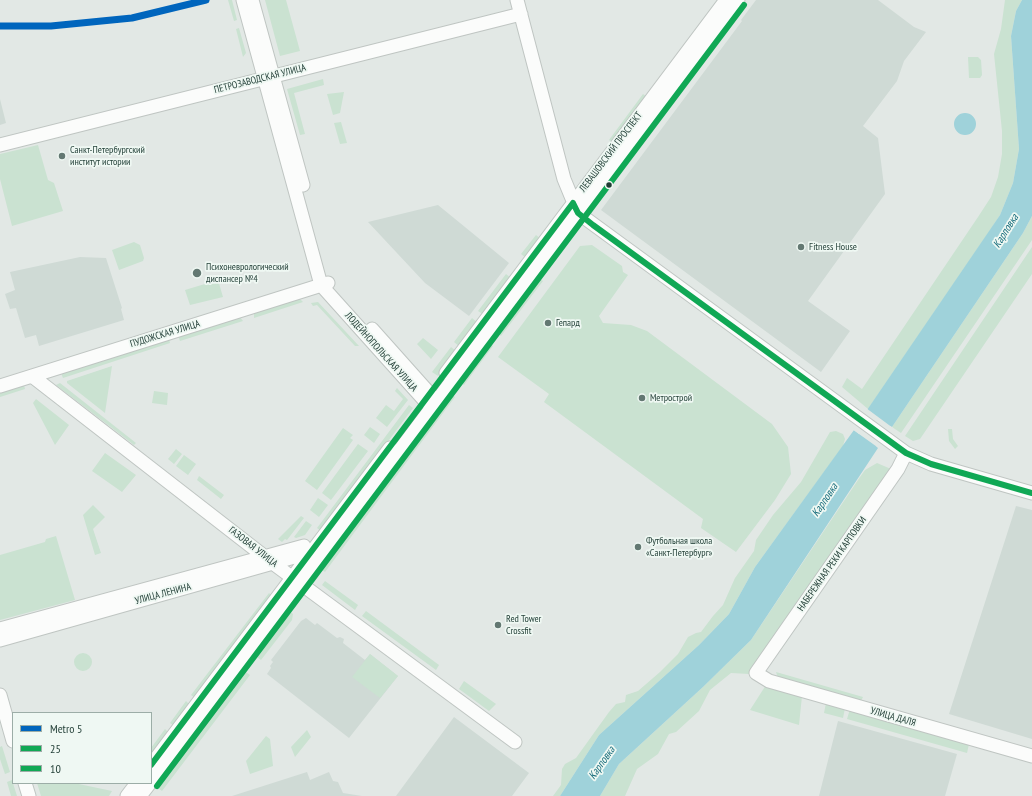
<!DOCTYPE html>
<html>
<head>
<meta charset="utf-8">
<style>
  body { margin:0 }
  #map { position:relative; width:1032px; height:796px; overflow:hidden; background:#e2e8e5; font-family:"PT Sans Narrow",sans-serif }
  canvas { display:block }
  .legend { position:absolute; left:12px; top:712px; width:140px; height:72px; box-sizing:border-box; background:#eff8f3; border:1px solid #9cada7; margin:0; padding:5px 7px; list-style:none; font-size:12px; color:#1f3c34 }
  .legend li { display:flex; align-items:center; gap:8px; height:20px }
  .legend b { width:20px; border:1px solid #9cada7 }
</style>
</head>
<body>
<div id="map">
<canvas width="1032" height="796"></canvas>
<ul class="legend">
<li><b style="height:5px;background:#0065bd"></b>Metro 5</li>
<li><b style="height:5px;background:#10a855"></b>25</li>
<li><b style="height:5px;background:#10a855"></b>10</li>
</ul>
</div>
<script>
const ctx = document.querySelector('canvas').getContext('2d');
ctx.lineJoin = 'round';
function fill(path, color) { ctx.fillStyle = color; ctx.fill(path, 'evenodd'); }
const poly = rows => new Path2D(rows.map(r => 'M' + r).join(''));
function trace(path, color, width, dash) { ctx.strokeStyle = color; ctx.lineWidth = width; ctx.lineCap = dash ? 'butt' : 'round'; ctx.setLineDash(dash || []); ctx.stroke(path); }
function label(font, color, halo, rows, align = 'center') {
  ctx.font = font + ' "PT Sans Narrow",sans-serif'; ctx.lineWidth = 3.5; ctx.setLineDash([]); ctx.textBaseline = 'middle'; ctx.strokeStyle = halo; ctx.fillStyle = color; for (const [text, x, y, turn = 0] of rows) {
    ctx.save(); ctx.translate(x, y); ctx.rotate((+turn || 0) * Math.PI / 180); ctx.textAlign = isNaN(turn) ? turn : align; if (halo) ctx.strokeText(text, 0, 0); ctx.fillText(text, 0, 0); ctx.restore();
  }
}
fill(poly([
  [756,0,878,0,914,27,926,32,904,61,897,81,863,126,878,138,885,194,808,301,850,331,821,372,601,210,742,21,741,20],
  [0,99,6,123,0,125],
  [438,205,509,263,469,316,425,283,368,222],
  [80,257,106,258,122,308,121,309,124,320,39,346,36,335,25,338,16,308,10,309,5,294,15,290,10,272],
  [1016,506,1032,510,1032,739,949,714],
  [306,618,315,625,317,623,337,638,340,637,344,639,343,643,365,660,370,654,398,676,349,738,267,674,271,668,270,666,273,662,271,660,301,621],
  [454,717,529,773,512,796,396,796],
  [838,721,957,754,945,796,819,796],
  [307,772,310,780,329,772,333,781,338,782,343,793,362,796,232,796]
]), '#cfdad5');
fill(poly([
  [228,0,232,0,237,20,234,21],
  [265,0,286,0,300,51,280,56],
  [1005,0,1022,0,1016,11,1011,36,1019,149,1013,183,1000,215,987,235,868,409,842,387,847,378,862,389,978,217,991,197,998,177,1002,154,1002,131,994,54,1001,29],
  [239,28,246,53,243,57,236,29],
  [968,57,978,57,981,60,982,75,980,78,969,78],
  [323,79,324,85,294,93,305,134,300,135,287,89],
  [344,92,340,113,333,115,327,94],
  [643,94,647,97,613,143,609,140],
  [341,122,347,143,340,144,334,123],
  [38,145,48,180,54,183,63,211,12,226,0,179,0,154],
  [1032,216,1032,240,901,433,892,427,1023,233],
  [536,235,541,239,526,258,521,254],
  [134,242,140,245,144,258,143,261,119,270,112,250],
  [592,245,622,266,623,272,628,275,599,316,603,323,631,325,647,331,772,424,788,447,791,474,775,500,736,552,701,528,703,519,544,402,549,394,498,357,580,246],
  [1032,247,1032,274,920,439,913,441,905,436],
  [506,274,511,278,484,315,478,311],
  [537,277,543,281,501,336,496,332],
  [218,280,223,297,190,305,185,290],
  [299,298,303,302,254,318,254,313],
  [318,302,359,346,355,346,317,305,313,306,311,303],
  [239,316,243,321,180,341,178,336],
  [472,318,478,323,460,347,454,342],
  [423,338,438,350,431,359,417,344],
  [169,339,170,343,63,378,61,373],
  [488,342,493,346,464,385,459,381],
  [451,347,456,351,438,376,432,372],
  [112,366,105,413,67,383,67,381],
  [60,383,136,443,134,445,56,385],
  [24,385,25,389,0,397,0,393],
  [397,388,408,400,387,427,376,418,386,405,394,411,403,399,395,391],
  [154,391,168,393,167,405,152,403],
  [449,393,455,397,325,572,319,568],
  [36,399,69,425,55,445,33,403],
  [409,405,413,408,321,531,317,528],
  [370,427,380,434,374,443,364,435],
  [343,428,353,435,350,438,353,440,317,490,305,481],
  [948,429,952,429,953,439,958,446,955,449,949,441],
  [836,431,843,434,845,439,843,446,755,567,729,614,699,645,599,735,560,796,553,796,561,785,562,769,565,764,576,758,609,712,616,704,625,702,626,695,638,691,660,672,678,654,688,637,696,633,701,632,713,616,723,605,735,578,754,551,756,540,773,515,801,482,830,432],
  [358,444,368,451,331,500,322,493],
  [176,449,182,454,174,464,168,459],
  [105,453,136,475,122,492,92,471],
  [184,455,196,464,188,475,176,466],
  [877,463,891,469,749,674,731,673,710,690,699,711,676,732,669,734,658,754,637,769,625,796,600,796,619,764,703,687,751,640,860,477,865,470],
  [199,476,224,495,221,499,197,480],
  [318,498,328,505,319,517,310,510],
  [93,505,105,517,93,529,101,553,95,555,83,515],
  [301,516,304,518,287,540,285,539,282,542,278,539],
  [306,521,312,525,305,535,296,538,294,537],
  [56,536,75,600,0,620,0,555,45,542,46,539],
  [325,581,358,605,355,610,322,585],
  [269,593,272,596,195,698,191,695],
  [288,609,293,614,292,620,261,660,254,655],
  [366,611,439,665,436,670,362,616],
  '74 662a9 9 0 1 1 18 0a9 9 0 1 1-18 0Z',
  [370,654,398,676,380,698,352,677],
  [243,670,250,675,162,791,155,786],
  [776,672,863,697,861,701,778,678],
  [464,681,496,704,489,711,459,689],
  [766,685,802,696,799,725,750,710],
  [186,701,190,705,174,726,170,723],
  [826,703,845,708,843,718,824,713],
  [850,709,969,744,967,753,847,719],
  [165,729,169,733,151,757,151,748],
  [307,730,311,737,295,757,291,747],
  [266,736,270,739,273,766,250,774,246,761],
  [2,746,10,772,5,774,0,759,0,747],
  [12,780,17,796,11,796,7,782],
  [37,783,74,783,112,791,109,796,41,796]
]), '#cae2d1');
fill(poly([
  [1022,0,1032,0,1032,216,1023,233,892,427,890,426,876,446,878,448,751,640,703,687,619,764,600,796,560,796,599,735,699,645,729,614,755,567,854,430,859,434,873,414,867,410,1000,215,1013,183,1019,149,1011,36,1016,11],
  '954 124a11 11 0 1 1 22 0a11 11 0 1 1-22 0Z'
]), '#9fd2da');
fill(poly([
  [866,408,893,428,890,429,879,445,880,449,852,429,854,428,859,431,871,414,866,411]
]), '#e2e8e5');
const minor = poly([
  [243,0,321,285,425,401,434,404],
  [252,0,303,185],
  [517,0,564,179,578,213,906,453,931,464,1032,493],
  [0,145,521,14],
  [372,329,430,394,434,404],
  [446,373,726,0],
  [32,376,274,564,515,742],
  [0,386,328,283],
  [906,453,898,469,756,673,769,681,1032,756],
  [0,629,304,546],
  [0,640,312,552],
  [0,695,13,741],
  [151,765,390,448],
  [151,781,738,0],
  [25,783,29,796],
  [127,796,137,783],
  [140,796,150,783]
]);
trace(minor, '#bfc5c2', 15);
trace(minor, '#fbfcfb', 13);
trace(poly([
  [151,765,573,203,578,213,593,225,906,453,931,464,1032,493]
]), '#10a855', 6);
trace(poly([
  [157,786,744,5]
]), '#10a855', 6);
trace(poly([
  [0,26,51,26,132,18,206,0]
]), '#0065bd', 7);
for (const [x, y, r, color] of [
  [62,156,4,"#637872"],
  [609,185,3.5,"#1f3c34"],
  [801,247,4,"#637872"],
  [197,273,5,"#637872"],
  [548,323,4,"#637872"],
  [642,398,4,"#637872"],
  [638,547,4,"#637872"],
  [498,625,4,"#637872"]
]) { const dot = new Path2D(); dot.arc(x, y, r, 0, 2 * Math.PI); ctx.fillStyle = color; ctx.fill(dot); trace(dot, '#eff8f3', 1.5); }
label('10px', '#1f3c34', '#eff8f3', [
  ["ПЕТРОЗАВОДСКАЯ УЛИЦА",260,79,-14],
  ["ЛЕВАШОВСКИЙ ПРОСПЕКТ",611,152,-53],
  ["ПУДОЖСКАЯ УЛИЦА",165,334,-17],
  ["ЛОДЕЙНОПОЛЬСКАЯ УЛИЦА",381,352,48],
  ["ГАЗОВАЯ УЛИЦА",253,547,38],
  ["НАБЕРЕЖНАЯ РЕКИ КАРПОВКИ",832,564,-55],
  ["УЛИЦА ЛЕНИНА",163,594,-15],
  ["УЛИЦА ДАЛЯ",893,717,16]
]);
label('10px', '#1f3c34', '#eff8f3', [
  ["Санкт-Петербургский",70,150],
  ["институт истории",70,162],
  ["Fitness House",809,247],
  ["Психоневрологический",206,267],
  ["диспансер №4",206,279],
  ["Гепард",556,323],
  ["Метрострой",650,398],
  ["Футбольная школа",646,541],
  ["«Санкт-Петербург»",646,553],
  ["Red Tower",506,619],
  ["Crossfit",506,631]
], 'left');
label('italic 11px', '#166c7b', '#eff8f3', [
  ["Карповка",1006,231,-58],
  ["Карповка",825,500,-56],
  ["Карповка",602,763,-55]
]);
</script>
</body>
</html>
